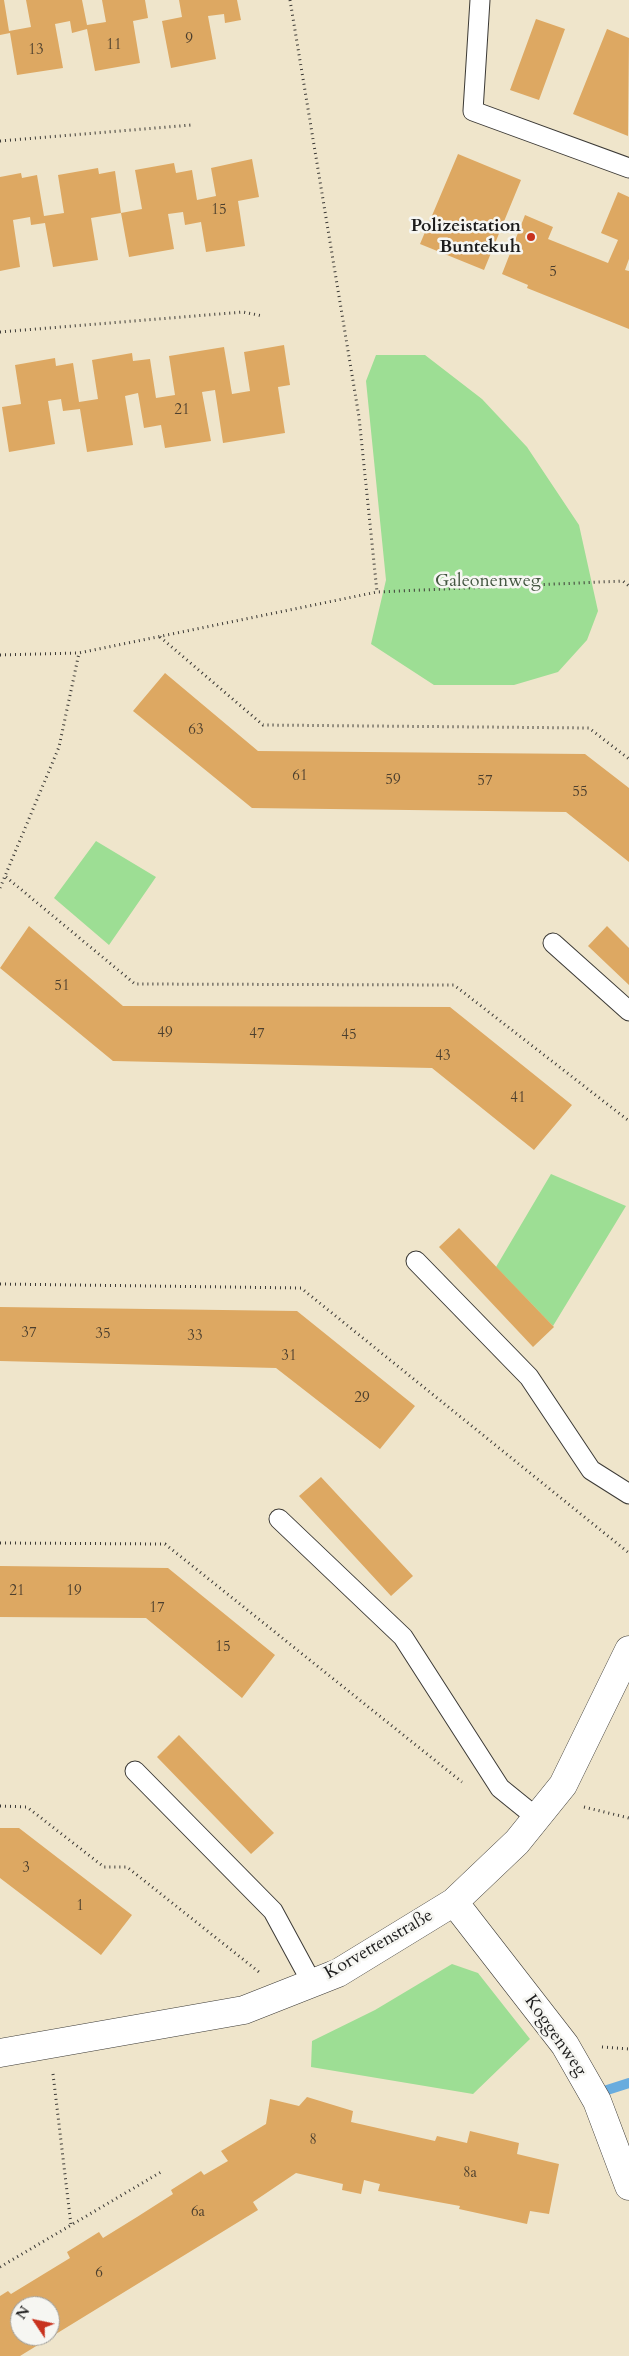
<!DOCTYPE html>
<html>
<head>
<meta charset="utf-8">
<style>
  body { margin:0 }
  #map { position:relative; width:629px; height:2356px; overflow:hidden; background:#efe5cb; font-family:Cardo,serif }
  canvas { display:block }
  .north { position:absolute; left:10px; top:2296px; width:50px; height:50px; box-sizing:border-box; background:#f6f6f2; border:1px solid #9f9f9c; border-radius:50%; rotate:304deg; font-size:14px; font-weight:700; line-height:20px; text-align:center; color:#1c1c1c }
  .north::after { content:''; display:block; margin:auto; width:18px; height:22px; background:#c8321e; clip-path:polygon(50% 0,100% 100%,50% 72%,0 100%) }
</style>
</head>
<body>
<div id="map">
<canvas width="629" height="2356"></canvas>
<div class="north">N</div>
</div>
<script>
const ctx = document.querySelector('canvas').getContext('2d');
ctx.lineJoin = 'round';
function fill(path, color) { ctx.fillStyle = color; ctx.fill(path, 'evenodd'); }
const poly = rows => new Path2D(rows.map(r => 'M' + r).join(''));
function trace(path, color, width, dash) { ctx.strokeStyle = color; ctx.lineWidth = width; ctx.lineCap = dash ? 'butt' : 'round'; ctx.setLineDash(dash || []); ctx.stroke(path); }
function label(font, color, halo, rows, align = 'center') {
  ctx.font = font + ' Cardo,serif'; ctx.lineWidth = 5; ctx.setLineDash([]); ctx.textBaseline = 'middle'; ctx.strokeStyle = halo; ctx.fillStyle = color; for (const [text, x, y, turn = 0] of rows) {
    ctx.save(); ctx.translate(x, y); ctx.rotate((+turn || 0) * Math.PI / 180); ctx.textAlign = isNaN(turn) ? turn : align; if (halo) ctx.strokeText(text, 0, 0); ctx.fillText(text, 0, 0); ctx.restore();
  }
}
fill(poly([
  [376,355,425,355,482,399,527,447,579,525,598,611,587,640,558,672,514,685,434,685,371,644,386,580,366,381],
  [96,841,156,877,109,945,54,898],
  [551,1174,626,1206,553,1326,496,1267],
  [452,1964,478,1973,530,2039,473,2094,311,2067,312,2041,375,2010]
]), '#9dde94');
trace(poly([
  [604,2091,629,2083]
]), '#69acde', 10);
fill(poly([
  [0,0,4,0,9,31,31,27,26,0,82,0,87,25,106,22,102,0,145,0,148,18,133,21,140,63,95,71,87,29,72,33,70,21,55,24,63,68,17,75,10,33,0,35],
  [179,0,237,0,241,20,225,23,224,14,208,16,216,59,171,68,162,21,182,17],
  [536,19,565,29,539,100,510,90],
  [607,29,629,38,628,136,573,114],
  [458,154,521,180,484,270,420,244],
  [252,159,259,197,238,201,245,246,206,252,201,222,185,225,183,212,168,214,174,249,129,257,121,213,142,209,135,170,174,163,176,173,192,170,197,200,216,196,211,168],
  [98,168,99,174,115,171,121,213,91,218,98,260,53,267,45,223,31,225,30,217,13,220,20,267,0,271,0,177,21,173,22,178,37,175,44,216,64,213,58,175],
  [618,192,629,197,629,259,625,270,629,271,629,329,527,288,528,285,502,274,525,215,553,227,548,239,608,263,618,240,601,233],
  [284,345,290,385,278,387,285,433,223,443,215,390,202,392,211,441,165,448,161,425,144,428,138,393,125,396,133,445,87,452,80,409,63,411,61,399,48,401,55,444,9,452,2,407,21,404,15,365,55,358,56,366,73,363,79,402,98,399,92,360,132,353,133,361,150,359,156,398,175,395,169,356,224,347,232,394,250,391,244,352],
  [165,673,258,751,585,754,629,788,629,862,566,812,252,808,133,711],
  [29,926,123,1006,450,1007,572,1105,534,1150,432,1068,113,1061,0,968],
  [607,926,629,948,629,985,588,946],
  [459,1228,554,1327,533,1347,439,1247],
  [0,1307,297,1311,415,1406,380,1449,276,1368,0,1361],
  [321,1477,413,1576,391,1596,299,1496],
  [0,1566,168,1568,275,1655,242,1698,146,1618,0,1617],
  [179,1735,274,1833,251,1854,157,1757],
  [0,1828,19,1828,132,1915,101,1955,0,1878],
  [307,2097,353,2111,351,2122,435,2141,437,2136,467,2143,470,2131,519,2143,517,2154,559,2164,549,2214,530,2211,527,2224,459,2209,460,2206,378,2191,380,2184,364,2180,361,2194,342,2190,343,2184,296,2173,253,2202,258,2210,20,2356,0,2356,0,2296,8,2291,11,2294,70,2258,67,2252,99,2232,103,2238,137,2217,173,2194,171,2190,201,2171,204,2175,228,2161,221,2151,266,2124,270,2099,299,2106],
  [20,2306,50,2306,50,2336,20,2336]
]), '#dda862');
const lane = poly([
  [480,0,473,111,629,168],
  [553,943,629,1011],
  [416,1261,529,1377,591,1470,629,1494],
  [279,1519,403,1637,500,1788,537,1818],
  [135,1771,273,1911,312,1983]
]);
const street = poly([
  [454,1902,565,2045,597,2101,629,2186],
  [0,2053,244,2010,338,1973,454,1902,517,1842,563,1785,629,1650]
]);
trace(lane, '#3c3a36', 21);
trace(street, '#3c3a36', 29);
trace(poly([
  [290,0,359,417,377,592],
  [0,141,191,125],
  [0,332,243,312,263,316],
  [160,637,263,725,589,728,629,759],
  [0,655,79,653],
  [6,877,135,984,454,985,629,1121],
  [0,888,59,747,79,653,377,592,623,581,629,586],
  [0,1284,301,1288,629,1553],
  [0,1543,165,1544,462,1782],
  [0,1806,27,1807,104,1867,127,1867,259,1972],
  [584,1807,629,1818],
  [602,2047,629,2049],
  [53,2074,71,2225],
  [0,2267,161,2172]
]), '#3c3a36', 3, [1, 4]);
trace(lane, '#fff', 19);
trace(street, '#fff', 28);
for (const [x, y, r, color] of [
  [531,237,5,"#c8321e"]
]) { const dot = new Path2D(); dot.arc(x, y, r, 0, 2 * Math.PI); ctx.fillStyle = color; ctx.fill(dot); trace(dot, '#f6f6f2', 2); }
label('15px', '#4c3f2e', null, [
  ["9",189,40],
  ["11",114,46],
  ["13",36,51],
  ["15",219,211],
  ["5",553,273],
  ["21",182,411],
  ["63",196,731],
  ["61",300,777],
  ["59",393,781],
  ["57",485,782],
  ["55",580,793],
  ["51",62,987],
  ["49",165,1034],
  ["47",257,1035],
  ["45",349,1036],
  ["43",443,1057],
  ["41",518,1099],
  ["37",29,1334],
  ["35",103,1335],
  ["33",195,1337],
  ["31",289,1357],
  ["29",362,1399],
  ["21",17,1592],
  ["19",74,1592],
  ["17",157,1609],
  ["15",223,1648],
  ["3",26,1869],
  ["1",80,1907],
  ["8",313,2141],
  ["8a",470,2174],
  ["6a",198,2213],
  ["6",99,2274]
]);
label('bold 18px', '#1c1c1c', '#f6f6f2', [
  ["Polizeistation",521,227],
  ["Buntekuh",521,248]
], 'right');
label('18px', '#435640', '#f6f6f2', [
  ["Galeonenweg",488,582]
]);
label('18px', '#1c1c1c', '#f6f6f2', [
  ["Korvettenstraße",379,1945,-30],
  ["Koggenweg",555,2036,55]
]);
</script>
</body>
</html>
